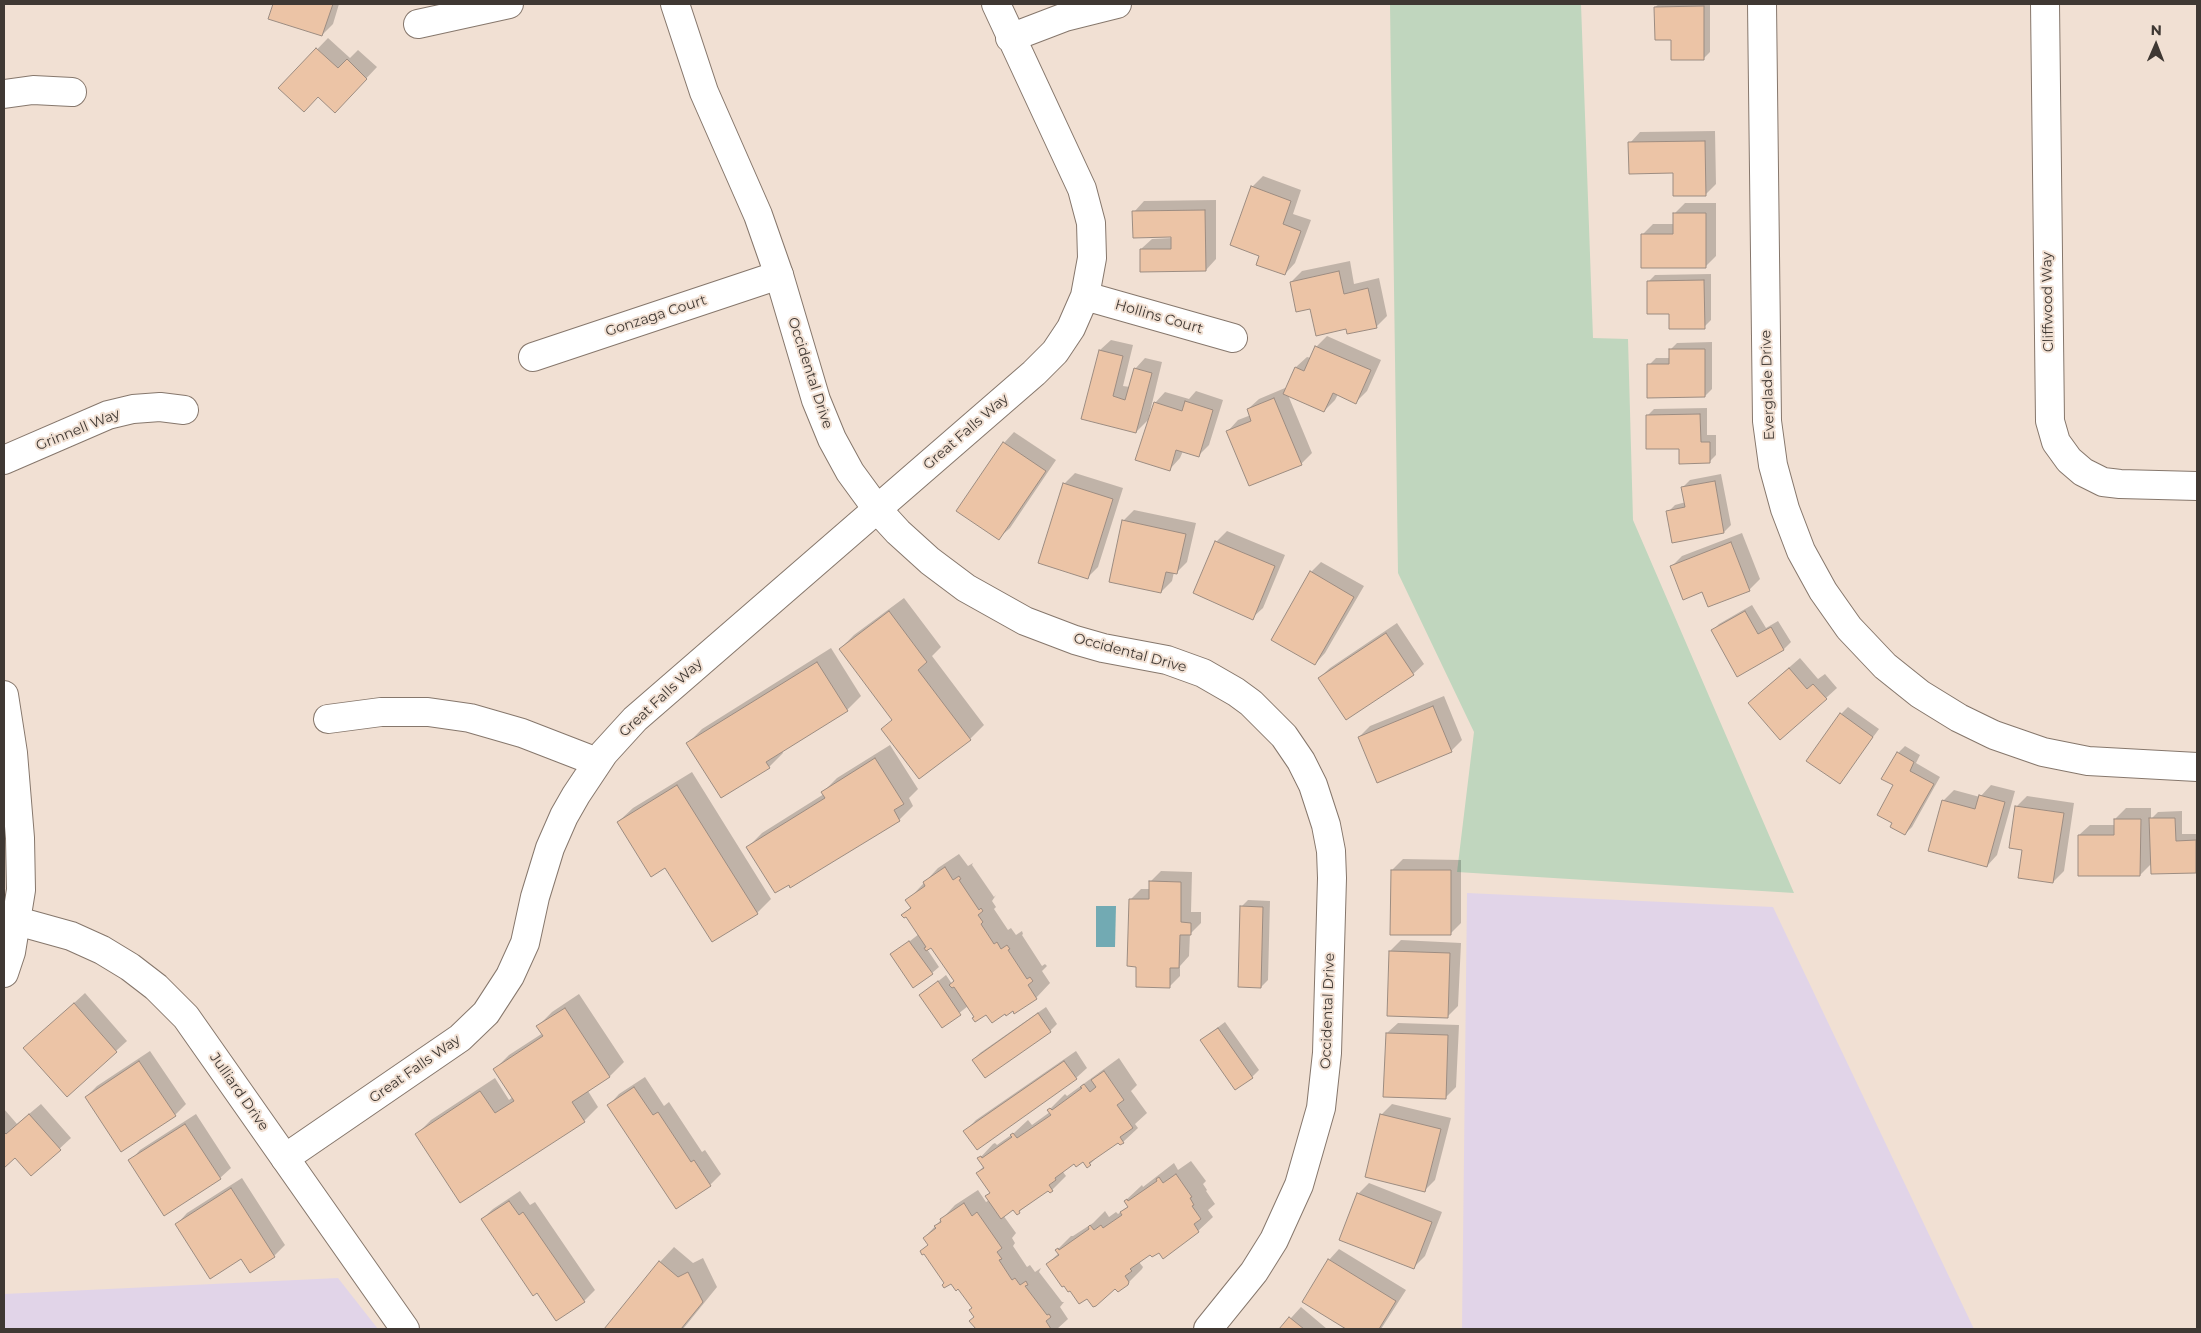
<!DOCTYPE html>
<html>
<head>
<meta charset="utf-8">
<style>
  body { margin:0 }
  #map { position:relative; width:2201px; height:1333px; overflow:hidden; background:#f1e0d3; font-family:Montserrat,sans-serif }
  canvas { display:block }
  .frame { position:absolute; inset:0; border:5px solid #3f3833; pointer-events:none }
  .north { position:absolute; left:2131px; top:20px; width:50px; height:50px; -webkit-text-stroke:4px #f1e0d3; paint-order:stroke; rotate:1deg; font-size:14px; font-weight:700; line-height:20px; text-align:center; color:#3f3833 }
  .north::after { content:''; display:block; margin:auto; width:18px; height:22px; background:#3f3833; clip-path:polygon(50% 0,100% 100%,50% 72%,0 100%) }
</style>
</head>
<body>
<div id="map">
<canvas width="2201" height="1333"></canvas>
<div class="frame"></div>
<div class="north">N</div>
</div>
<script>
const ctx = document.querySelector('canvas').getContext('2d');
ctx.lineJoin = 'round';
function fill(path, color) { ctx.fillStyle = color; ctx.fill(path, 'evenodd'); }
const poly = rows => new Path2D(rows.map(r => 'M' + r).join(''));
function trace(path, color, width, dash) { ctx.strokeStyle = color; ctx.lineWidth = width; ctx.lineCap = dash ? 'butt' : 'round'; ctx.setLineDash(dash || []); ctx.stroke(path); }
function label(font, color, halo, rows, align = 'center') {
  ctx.font = font + ' Montserrat,sans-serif'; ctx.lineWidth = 4; ctx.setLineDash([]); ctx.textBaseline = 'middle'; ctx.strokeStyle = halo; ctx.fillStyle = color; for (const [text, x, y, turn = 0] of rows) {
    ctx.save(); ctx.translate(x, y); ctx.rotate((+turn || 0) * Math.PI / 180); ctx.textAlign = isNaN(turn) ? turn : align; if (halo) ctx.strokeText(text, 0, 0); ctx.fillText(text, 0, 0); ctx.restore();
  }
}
fill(poly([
  [1467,893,1773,907,1974,1329,1462,1329],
  [338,1278,378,1329,4,1329,4,1294]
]), '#e1d4e8');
fill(poly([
  [1390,4,1581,4,1593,338,1628,339,1633,520,1794,893,1457,872,1474,732,1398,573]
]), '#c0d6be');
fill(poly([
  [1096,906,1116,906,1115,947,1096,947]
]), '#72aab3');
fill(poly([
  [274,4,339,4,333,24,322,35,270,18],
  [1659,4,1710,4,1710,52,1703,59,1672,39,1655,7],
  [328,38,350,58,358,50,377,67,345,101,280,88],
  [1715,131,1716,184,1705,195,1630,143,1640,132],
  [1263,176,1301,190,1293,214,1311,220,1295,263,1285,274,1261,255,1252,187],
  [1216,200,1216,259,1206,270,1141,249,1152,239,1172,238,1172,236,1134,212,1144,201],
  [1685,203,1716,203,1716,256,1705,267,1642,235,1653,224,1674,224,1674,214],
  [1350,261,1354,284,1379,278,1387,316,1376,327,1347,328,1311,307,1291,282,1302,271],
  [1711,274,1711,320,1704,327,1670,313,1648,282,1655,275],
  [1327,336,1381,360,1367,391,1356,402,1338,394,1335,400,1324,411,1288,395,1312,453,1301,464,1228,431,1238,420,1251,415,1248,409,1259,399,1285,388,1286,390,1296,367,1307,357,1311,358,1316,347],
  [1111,340,1133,345,1123,386,1130,387,1135,369,1145,358,1162,362,1148,420,1136,432,1082,418,1100,350],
  [1712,342,1712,389,1705,396,1649,365,1656,358,1670,358,1670,350,1677,343],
  [1196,391,1223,400,1209,445,1199,455,1183,451,1180,458,1170,469,1155,403,1165,392,1189,399],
  [1707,408,1707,435,1716,435,1716,455,1709,462,1680,448,1647,416,1654,409],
  [1014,432,1056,460,1010,528,999,538,1004,443],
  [1075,473,1123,488,1098,567,1087,578,1064,484],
  [1721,474,1731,525,1724,532,1673,542,1668,512,1675,505,1686,502,1683,487,1690,480],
  [1134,510,1196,523,1187,562,1176,573,1174,572,1172,581,1161,592,1123,521],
  [1227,531,1285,555,1263,608,1252,618,1216,542],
  [1742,533,1760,579,1749,590,1703,590,1671,567,1682,556],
  [1321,562,1364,586,1325,653,1315,664,1311,572],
  [904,598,941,647,932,656,984,725,970,739,883,729,893,719,840,649,854,635],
  [1752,605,1766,628,1778,621,1791,642,1784,649,1712,631,1719,624],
  [1397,623,1424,664,1413,674,1319,678,1330,668],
  [831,648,861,696,847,710,782,750,783,753,769,767,688,743,702,729],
  [1800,658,1818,679,1825,674,1837,688,1826,698,1760,693],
  [1444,696,1462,740,1451,751,1359,737,1370,726],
  [1848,707,1879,729,1840,782,1841,714],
  [890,745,918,789,909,798,913,806,899,820,748,847,762,833,824,794,823,792,837,778],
  [1905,746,1920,755,1916,763,1940,777,1912,827,1905,834,1894,822,1898,753],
  [692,772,771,899,757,913,666,866,618,822,633,808],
  [1991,785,2015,791,1997,855,1987,866,1943,801,1954,790,1980,797],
  [2027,796,2074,803,2064,871,2053,882,2024,849,2017,806],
  [2126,808,2151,808,2151,819,2158,812,2182,811,2182,834,2197,834,2197,870,2196,872,2152,863,2140,875,2079,835,2090,825,2115,825,2115,819],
  [959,854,968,866,973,863,972,865,994,897,996,895,992,901,996,907,994,909,1008,930,1011,928,1016,935,1022,931,1023,934,1022,935,1042,966,1045,964,1047,966,1042,971,1050,983,1036,998,1015,1012,1014,1009,1005,1013,986,1013,975,1017,968,1006,943,1026,921,995,946,975,952,984,955,980,932,946,927,949,939,967,932,973,892,955,919,934,906,915,903,915,911,907,907,901,938,868],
  [1403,859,1461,860,1461,923,1450,934,1392,870],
  [1161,871,1192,872,1191,912,1201,912,1201,923,1190,934,1189,956,1180,966,1180,976,1169,987,1137,965,1130,900,1141,889,1150,889,1150,882],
  [1248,900,1270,901,1268,980,1261,987,1241,907],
  [1401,940,1461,943,1458,1006,1448,1016,1390,951],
  [85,993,127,1041,67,1095,25,1048],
  [579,994,624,1062,610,1076,588,1091,598,1107,584,1121,417,1134,431,1120,495,1078,509,1100,513,1097,495,1069,509,1055,543,1033,538,1026,552,1012],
  [1046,1007,1057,1024,1050,1031,973,1060,980,1053],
  [1225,1022,1259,1070,1252,1077,1201,1040],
  [1398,1023,1459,1025,1456,1087,1445,1098,1387,1033],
  [150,1051,186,1104,175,1115,86,1097,97,1086],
  [1076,1051,1087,1068,1076,1078,965,1131,976,1120],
  [1119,1058,1137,1085,1131,1091,1147,1113,1135,1124,1138,1128,1123,1142,1120,1144,1118,1141,1101,1153,1090,1164,1084,1160,1074,1163,1063,1172,1066,1176,1052,1190,1049,1189,1017,1213,1013,1208,1003,1215,1016,1233,1012,1238,1015,1243,1013,1246,1027,1267,1030,1265,1035,1272,1041,1268,1039,1272,1062,1302,1064,1302,1060,1307,1068,1319,1057,1329,978,1329,973,1322,975,1316,974,1308,959,1287,951,1282,946,1283,924,1252,921,1252,929,1244,924,1238,955,1205,978,1190,986,1202,990,1200,991,1193,977,1173,984,1166,979,1159,993,1144,995,1143,997,1145,1014,1133,1028,1120,1032,1125,1050,1112,1049,1110,1065,1094,1067,1096],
  [645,1077,664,1106,669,1102,702,1152,705,1150,721,1174,710,1185,676,1207,609,1105,619,1094],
  [41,1104,71,1138,31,1175,15,1156,4,1166,4,1109,17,1124],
  [1392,1104,1451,1118,1435,1180,1424,1191,1381,1115],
  [196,1114,231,1168,220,1178,130,1161,140,1150],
  [1191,1161,1206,1181,1203,1184,1207,1190,1206,1191,1215,1204,1208,1210,1213,1217,1198,1231,1163,1257,1159,1251,1150,1253,1139,1262,1143,1267,1142,1269,1127,1284,1116,1288,1093,1306,1087,1297,1047,1264,1059,1253,1057,1250,1071,1236,1073,1236,1093,1223,1105,1211,1109,1217,1116,1212,1118,1214,1129,1206,1125,1201,1140,1187,1142,1185,1143,1187,1174,1163,1178,1170],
  [242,1178,285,1245,274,1256,251,1271,242,1257,177,1224,187,1213],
  [1369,1183,1442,1212,1425,1256,1414,1267,1358,1194],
  [520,1191,530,1205,535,1202,595,1290,584,1301,482,1219,493,1209],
  [674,1247,693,1263,703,1258,717,1287,683,1329,605,1329,660,1262],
  [1339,1249,1406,1290,1381,1329,1349,1329,1303,1302,1329,1260],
  [1301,1307,1327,1329,1281,1329]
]), '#0003');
const building = poly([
  [273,4,333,4,322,36,268,19,273,4],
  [1704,6,1704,60,1671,60,1671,40,1655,40,1654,7,1704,6],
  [316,48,338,68,347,59,367,79,335,113,318,97,304,112,278,88,316,48],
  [1705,141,1706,196,1673,196,1673,173,1629,174,1628,142,1705,141],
  [1251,186,1291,201,1283,224,1301,231,1285,275,1256,265,1259,256,1230,245,1251,186],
  [1205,210,1206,271,1140,272,1140,249,1171,249,1171,237,1133,238,1132,211,1205,210],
  [1673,213,1706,213,1706,268,1641,268,1641,234,1673,234,1673,213],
  [1339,271,1344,294,1368,288,1377,328,1347,334,1346,329,1316,336,1310,309,1296,312,1290,282,1339,271],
  [1704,280,1705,329,1669,329,1669,314,1647,314,1647,281,1704,280],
  [1315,346,1371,370,1356,404,1333,393,1324,412,1283,394,1295,367,1304,371,1315,346],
  [1669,349,1705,349,1705,397,1647,398,1647,364,1669,364,1669,349],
  [1099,350,1123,356,1113,396,1125,400,1134,368,1152,373,1136,433,1081,419,1099,350],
  [1274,398,1302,465,1249,486,1226,431,1251,421,1247,409,1274,398],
  [1185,401,1213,410,1199,457,1176,450,1170,471,1135,460,1154,402,1182,411,1185,401],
  [1700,414,1701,442,1710,442,1710,463,1679,464,1679,449,1646,449,1646,415,1700,414],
  [1003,442,1046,471,999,540,956,511,1003,442],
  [1715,481,1724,533,1672,543,1666,511,1685,507,1681,487,1715,481],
  [1063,483,1113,499,1088,579,1038,563,1063,483],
  [1122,520,1186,534,1177,574,1166,572,1161,593,1109,582,1122,520],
  [1215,541,1275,566,1253,620,1193,593,1215,541],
  [1731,542,1750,591,1708,607,1702,592,1683,600,1670,566,1731,542],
  [1310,571,1354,597,1315,665,1271,640,1310,571],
  [889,611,927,662,918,670,971,740,919,779,881,729,892,720,839,649,889,611],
  [1745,611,1758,634,1771,627,1784,650,1737,677,1711,630,1745,611],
  [1386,633,1414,675,1346,720,1318,678,1386,633],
  [817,662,848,711,766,762,770,768,721,798,686,743,817,662],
  [1789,668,1807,689,1813,684,1827,699,1780,740,1748,703,1789,668],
  [1433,706,1452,752,1377,783,1358,737,1433,706],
  [1840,713,1873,737,1840,784,1806,761,1840,713],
  [1897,752,1914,762,1910,771,1934,784,1905,835,1890,827,1892,823,1877,815,1893,785,1881,779,1897,752],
  [875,758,904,804,894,810,900,821,790,888,789,885,775,893,746,847,825,798,821,792,875,758],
  [677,785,758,914,712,942,665,868,651,877,617,822,677,785],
  [1979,795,2005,802,1987,867,1928,851,1942,800,1975,809,1979,795],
  [2015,806,2064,813,2053,883,2018,878,2022,850,2009,848,2015,806],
  [2149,818,2175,818,2176,841,2196,840,2196,873,2151,874,2149,818],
  [2114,819,2141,819,2140,876,2078,876,2078,835,2114,835,2114,819],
  [945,867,953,880,959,876,961,879,959,880,979,910,981,908,983,911,978,915,983,922,981,924,994,944,997,942,1001,949,1007,945,1010,949,1008,950,1027,979,1030,977,1033,981,1028,985,1037,999,1014,1014,1013,1011,1006,1016,1005,1014,992,1023,986,1015,975,1022,972,1018,974,1017,954,987,952,988,949,985,954,981,931,948,926,951,924,948,926,947,906,917,904,918,901,915,911,908,905,900,925,886,923,882,945,867],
  [1391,870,1451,870,1451,935,1390,935,1391,870],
  [1149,881,1181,882,1181,922,1191,923,1191,935,1180,935,1179,968,1170,968,1170,988,1136,987,1136,967,1127,966,1129,899,1149,899,1149,881],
  [1240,906,1263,907,1261,988,1238,987,1240,906],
  [909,941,933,974,913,988,890,954,909,941],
  [1389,951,1450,953,1448,1018,1387,1016,1389,951],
  [938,981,961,1015,942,1028,919,995,938,981],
  [74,1003,117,1052,67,1097,23,1048,74,1003],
  [565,1008,610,1077,572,1102,585,1122,460,1203,415,1134,480,1091,495,1113,514,1101,493,1069,543,1036,536,1026,565,1008],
  [1038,1013,1051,1032,985,1078,972,1060,1038,1013],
  [1218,1028,1253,1078,1235,1090,1200,1040,1218,1028],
  [1386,1033,1448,1035,1446,1099,1383,1097,1386,1033],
  [139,1061,176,1116,121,1152,85,1097,139,1061],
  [1064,1061,1077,1079,977,1150,963,1131,1064,1061],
  [1104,1071,1124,1100,1117,1105,1133,1128,1120,1137,1124,1143,1120,1145,1118,1143,1089,1163,1091,1165,1087,1168,1083,1162,1076,1167,1074,1164,1055,1178,1056,1180,1049,1185,1053,1191,1050,1193,1048,1191,1019,1211,1020,1213,1017,1215,1013,1210,1001,1219,985,1196,990,1193,976,1173,984,1168,977,1158,981,1156,982,1158,1012,1137,1010,1135,1013,1133,1017,1138,1051,1115,1047,1110,1050,1108,1052,1110,1082,1088,1080,1087,1084,1084,1090,1092,1096,1087,1091,1080,1104,1071],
  [634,1087,653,1115,658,1112,691,1162,694,1160,711,1186,676,1209,607,1105,634,1087],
  [29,1114,61,1150,31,1176,15,1158,4,1168,4,1132,6,1134,29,1114],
  [1380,1114,1441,1129,1425,1192,1365,1177,1380,1114],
  [185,1124,221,1179,164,1216,128,1160,185,1124],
  [1176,1174,1192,1197,1190,1198,1194,1205,1192,1206,1201,1219,1194,1224,1199,1232,1163,1259,1159,1253,1152,1257,1150,1255,1130,1269,1132,1271,1125,1276,1129,1282,1128,1285,1118,1292,1115,1289,1096,1306,1093,1307,1087,1299,1079,1304,1070,1291,1068,1292,1064,1286,1062,1287,1046,1264,1059,1255,1055,1250,1058,1248,1059,1250,1089,1229,1088,1227,1090,1225,1094,1230,1101,1225,1103,1228,1122,1215,1120,1212,1128,1207,1124,1201,1127,1199,1128,1201,1157,1181,1156,1179,1159,1177,1163,1183,1176,1174],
  [231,1188,275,1257,250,1273,241,1259,210,1279,175,1224,231,1188],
  [1357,1193,1432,1222,1414,1269,1339,1240,1357,1193],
  [509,1201,519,1215,523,1212,585,1302,556,1321,537,1293,533,1296,481,1219,509,1201],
  [964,1203,972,1216,977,1212,1002,1248,997,1252,1002,1259,999,1260,1012,1280,1015,1278,1020,1285,1026,1281,1028,1285,1025,1286,1047,1315,1049,1314,1051,1317,1046,1321,1051,1329,976,1329,969,1321,974,1317,969,1310,972,1308,958,1289,956,1291,951,1284,944,1288,942,1285,944,1283,924,1254,922,1255,920,1251,928,1245,923,1238,936,1228,934,1226,941,1222,940,1219,964,1203],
  [1328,1259,1396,1301,1379,1329,1346,1329,1302,1302,1328,1259],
  [659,1261,678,1277,688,1272,703,1302,681,1329,604,1329,659,1261],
  [1289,1317,1304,1329,1279,1329,1289,1317]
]);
fill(building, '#ecc4a6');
trace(building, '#9c8c81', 1);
const minor = poly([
  [1762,4,1767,421,1773,465,1785,509,1801,551,1823,591,1849,628,1885,666,1920,694,1959,718,1994,735,2043,752,2088,761,2197,767],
  [2045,4,2050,421,2056,442,2069,460,2083,472,2103,482,2120,484,2197,486],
  [418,24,509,4],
  [1010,38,1065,17,1117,4],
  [4,94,33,90,72,92],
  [1085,296,1233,338],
  [533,357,779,275],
  [4,460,108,415,133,409,160,407,184,410],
  [328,719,381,712,428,712,470,718,522,733,597,762],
  [285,1158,460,1038,486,1013,510,976,525,943,535,897,550,848,564,816,576,795,604,753,635,719,1034,373,1055,352,1071,328,1085,296,1092,258,1091,223,1082,189,996,4]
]);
const tertiary = poly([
  [675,4,704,92,758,215,779,275,816,400,832,439,850,472,877,509,898,532,930,561,966,588,1025,621,1075,640,1103,648,1167,660,1203,673,1236,692,1251,703,1284,736,1301,761,1313,785,1326,825,1331,851,1332,878,1327,1053,1321,1108,1299,1185,1274,1240,1254,1272,1208,1329],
  [4,695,13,753,20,838,21,890,11,952,4,973],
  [17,921,71,936,102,950,130,967,156,987,186,1017,405,1329]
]);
trace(minor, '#86776c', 30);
trace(tertiary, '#86776c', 30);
trace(minor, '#fff', 28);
trace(tertiary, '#fff', 28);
label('14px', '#3f3833', '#f1e0d3', [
  ["Cliffwood Way",2048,302,-91],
  ["Gonzaga Court",656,316,-18],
  ["Hollins Court",1159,317,16],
  ["Occidental Drive",810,373,72],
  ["Everglade Drive",1768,385,-92],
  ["Grinnell Way",78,430,-22],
  ["Great Falls Way",966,432,-41],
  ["Occidental Drive",1130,653,15],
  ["Great Falls Way",661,698,-43],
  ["Occidental Drive",1328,1011,-88],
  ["Great Falls Way",415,1069,-35],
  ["Julliard Drive",239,1092,55]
]);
</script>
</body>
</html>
